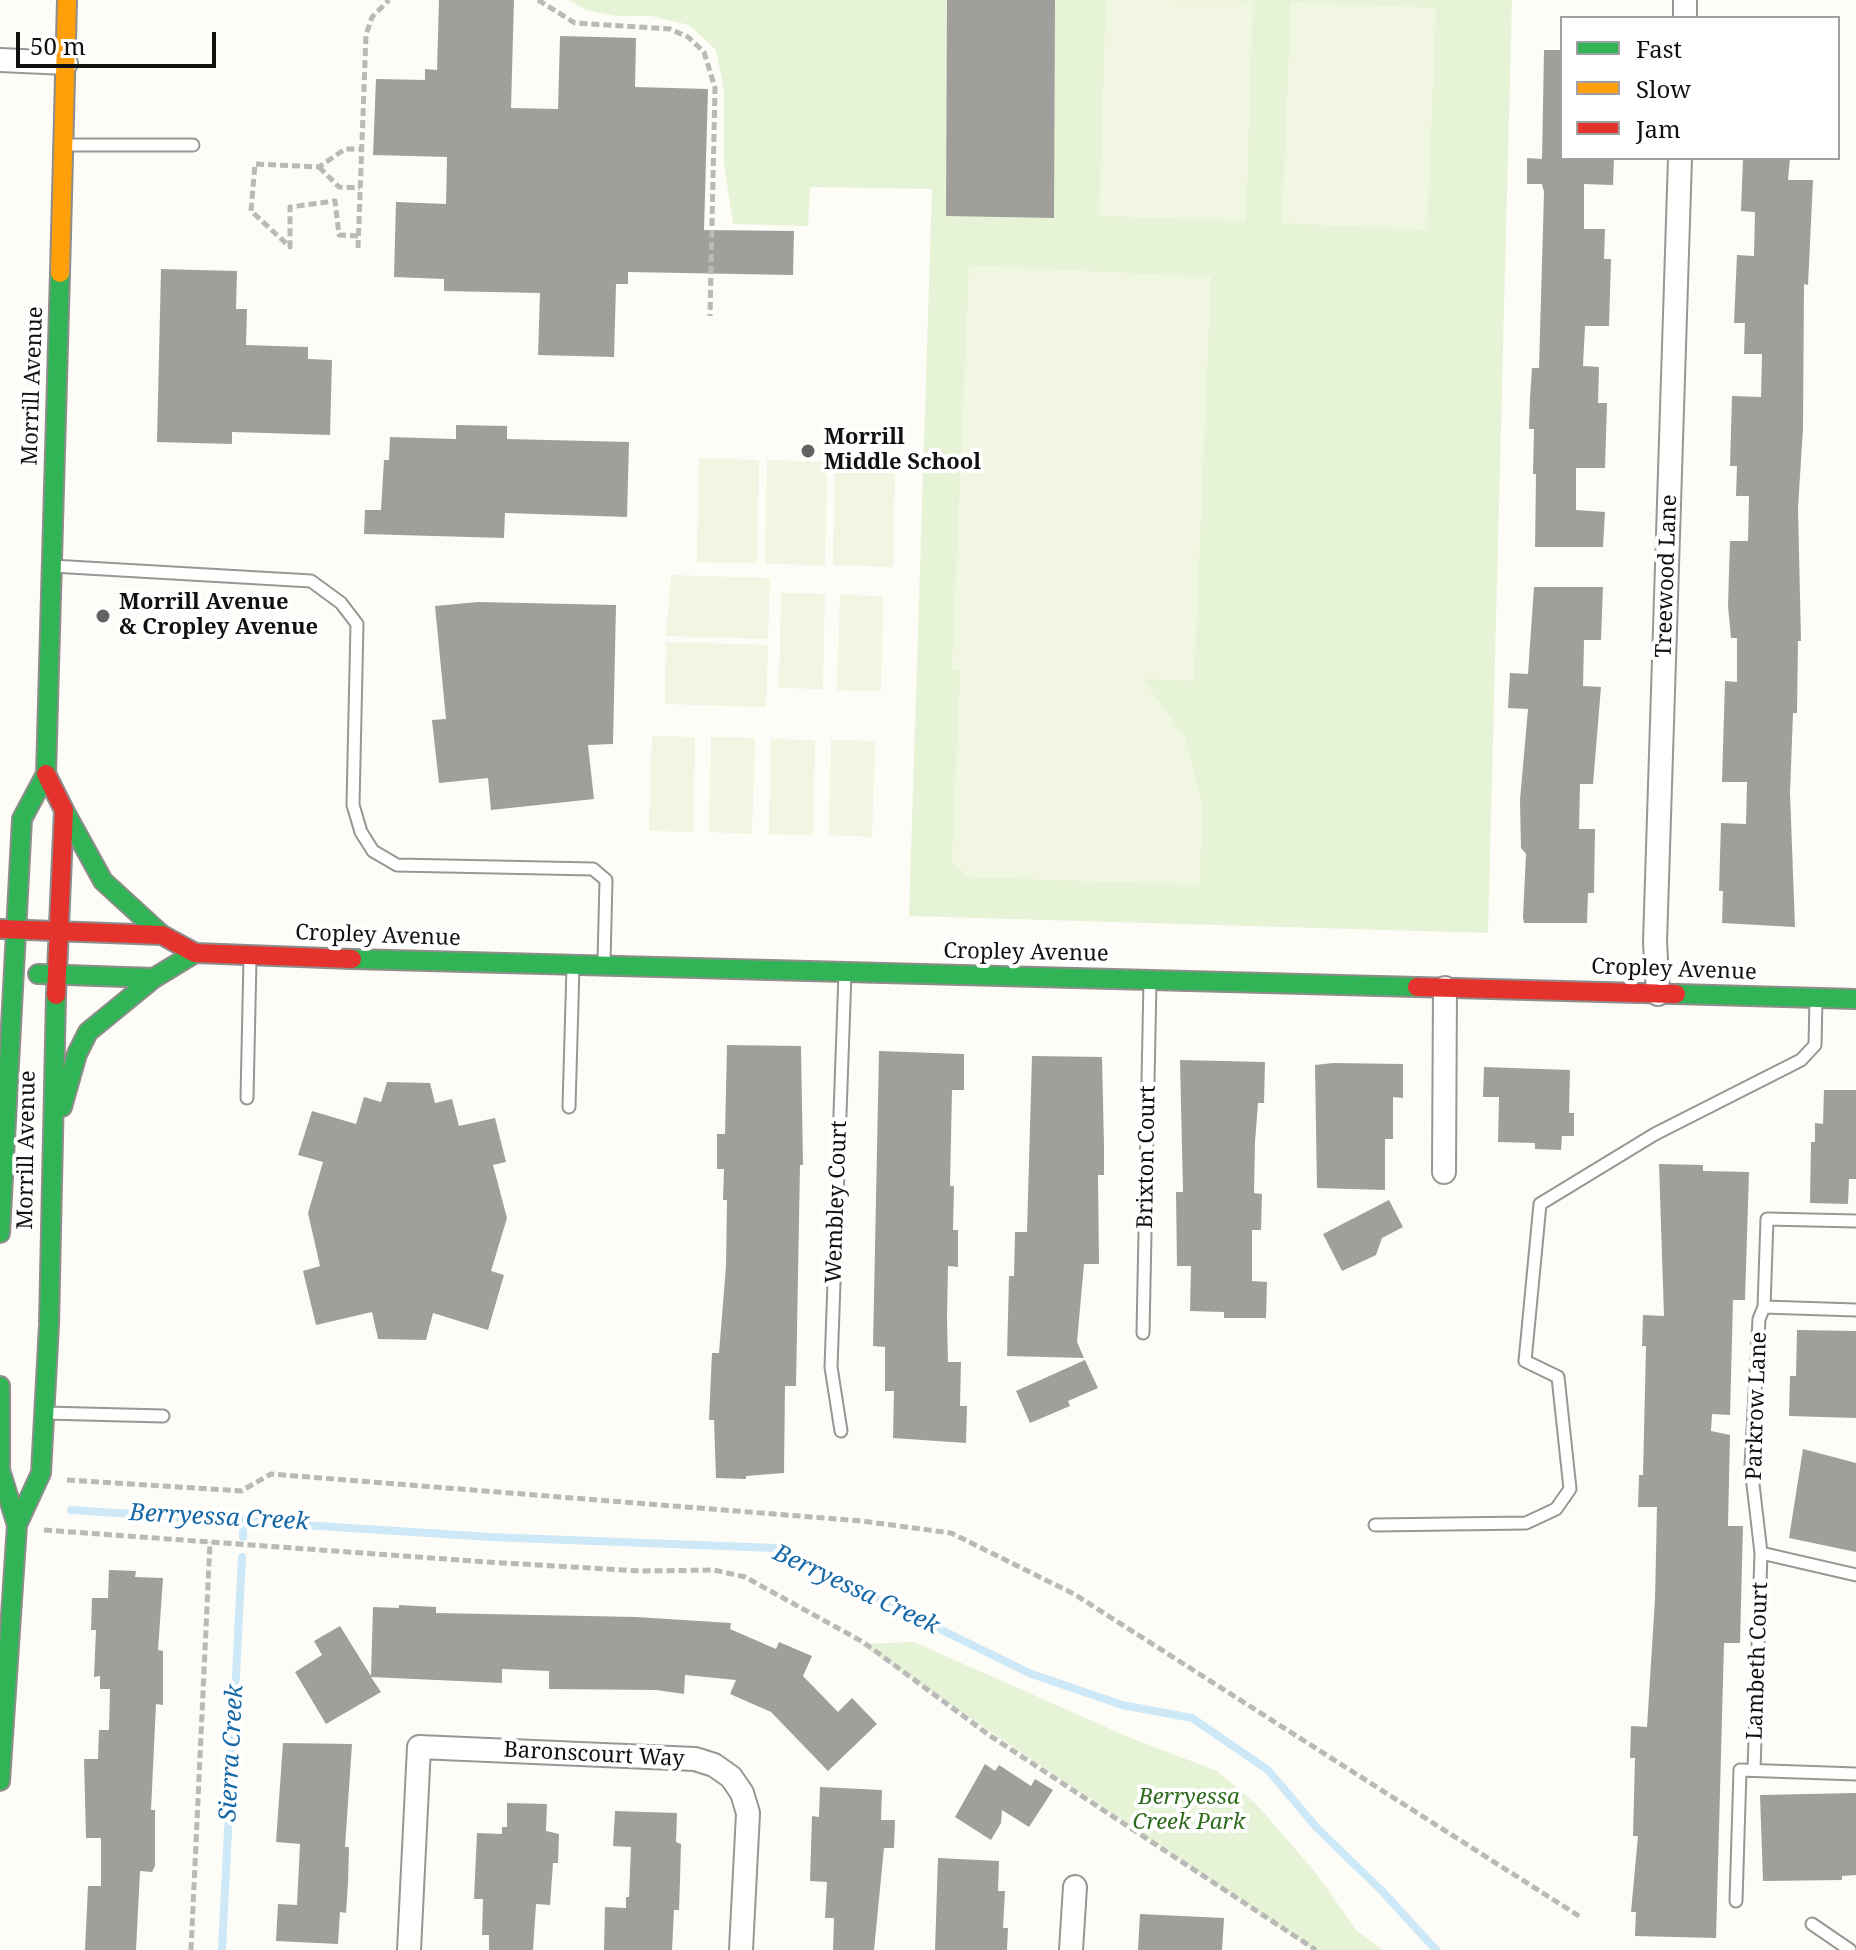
<!DOCTYPE html>
<html>
<head>
<meta charset="utf-8">
<style>
  body { margin:0 }
  #map { position:relative; width:1856px; height:1950px; overflow:hidden; background:#fdfcf7; font-family:"Noto Serif",serif }
  canvas { display:block }
  .legend { position:absolute; left:1560px; top:16px; width:280px; height:144px; box-sizing:border-box; background:#fff; border:2px solid #a0a0a0; margin:0; padding:10px 14px; list-style:none; font-size:24px; color:#111 }
  .legend li { display:flex; align-items:center; gap:16px; height:40px }
  .legend b { width:40px; border:2px solid #a0a0a0 }
  .scale { position:absolute; left:16px; top:32px; width:200px; height:36px; box-sizing:border-box; border:4px solid #111; border-top:0; padding-left:10px; font-size:24px; line-height:28px; white-space:nowrap; color:#111; -webkit-text-stroke:6px #fff; paint-order:stroke }
</style>
</head>
<body>
<div id="map">
<canvas width="1856" height="1950"></canvas>
<ul class="legend">
<li><b style="height:10px;background:#30b455"></b>Fast</li>
<li><b style="height:10px;background:#ff9f0a"></b>Slow</li>
<li><b style="height:10px;background:#e5322d"></b>Jam</li>
</ul>
<div class="scale">50 m</div>
</div>
<script>
const ctx = document.querySelector('canvas').getContext('2d');
ctx.lineJoin = 'round';
function fill(path, color) { ctx.fillStyle = color; ctx.fill(path, 'evenodd'); }
const poly = rows => new Path2D(rows.map(r => 'M' + r).join(''));
function trace(path, color, width, dash) { ctx.strokeStyle = color; ctx.lineWidth = width; ctx.lineCap = dash ? 'butt' : 'round'; ctx.setLineDash(dash || []); ctx.stroke(path); }
function label(font, color, halo, rows, align = 'center') {
  ctx.font = font + ' "Noto Serif",serif'; ctx.lineWidth = 8; ctx.setLineDash([]); ctx.textBaseline = 'middle'; ctx.strokeStyle = halo; ctx.fillStyle = color; for (const [text, x, y, turn = 0] of rows) {
    ctx.save(); ctx.translate(x, y); ctx.rotate((+turn || 0) * Math.PI / 180); ctx.textAlign = isNaN(turn) ? turn : align; if (halo) ctx.strokeText(text, 0, 0); ctx.fillText(text, 0, 0); ctx.restore();
  }
}
fill(poly([
  [570,0,1512,0,1488,933,909,916,932,189,810,187,808,226,733,224,724,164,724,91,716,50,689,25,651,16,616,16,585,10],
  [914,1642,1126,1736,1217,1771,1257,1805,1315,1872,1357,1931,1383,1950,1314,1950,860,1644]
]), '#e7f3d7');
fill(poly([
  [1106,0,1253,1,1246,221,1099,216],
  [1291,2,1436,8,1427,230,1282,223],
  [969,265,1211,277,1194,681,1143,679,1185,737,1202,803,1200,885,968,877,952,862,960,671,952,669],
  [699,458,759,460,757,563,697,562],
  [767,460,827,462,825,565,765,564],
  [835,462,895,463,893,567,833,565],
  [671,575,770,578,768,639,666,636],
  [781,593,825,594,823,689,779,688],
  [840,595,883,596,881,691,837,690],
  [666,642,768,645,766,707,665,704],
  [652,736,695,737,693,832,649,831],
  [711,737,755,738,752,834,709,832],
  [771,739,815,740,813,835,769,834],
  [831,740,875,741,872,837,829,835]
]), '#f0f6e1');
trace(poly([
  [71,1510,490,1537,775,1548,1029,1673,1122,1705,1192,1718,1268,1770,1317,1828,1382,1891,1436,1950],
  [243,1537,243,1519],
  [222,1950,242,1557]
]), '#cde8f7', 8);
fill(poly([
  [439,0,514,0,511,108,558,109,560,36,636,38,635,87,708,89,704,230,794,231,793,275,628,272,628,284,616,284,614,357,538,355,540,293,444,291,444,279,394,277,396,202,446,204,447,157,373,155,376,79,425,80,425,69,437,70],
  [947,0,1055,0,1054,218,946,216],
  [1544,50,1562,50,1562,158,1614,158,1613,185,1584,184,1584,229,1605,229,1604,259,1611,259,1609,326,1585,326,1583,366,1599,367,1598,403,1607,403,1605,468,1576,468,1576,510,1605,512,1603,547,1535,547,1536,474,1533,474,1534,429,1529,429,1530,398,1532,368,1539,368,1544,192,1542,184,1527,184,1527,158,1542,159],
  [1743,158,1790,158,1788,180,1813,180,1808,285,1804,284,1803,428,1798,508,1801,641,1798,641,1797,713,1793,713,1790,793,1795,927,1722,923,1723,891,1719,891,1721,823,1746,824,1747,782,1722,782,1725,681,1737,682,1737,638,1731,638,1728,606,1730,541,1748,541,1749,496,1736,496,1737,466,1730,466,1732,396,1761,397,1762,354,1744,354,1745,323,1734,323,1737,255,1754,256,1755,212,1741,211],
  [161,269,237,271,236,309,247,309,246,345,308,347,308,359,332,360,330,435,232,432,232,444,157,442],
  [456,425,507,426,507,439,629,442,627,517,505,513,504,538,364,534,365,510,381,510,384,460,389,460,390,437,456,439],
  [1534,587,1603,587,1601,640,1584,640,1583,686,1601,687,1593,784,1580,784,1579,829,1595,829,1594,893,1588,893,1587,923,1524,923,1523,917,1526,854,1521,848,1520,800,1528,709,1508,708,1510,673,1528,674],
  [478,602,616,605,613,744,588,745,594,799,491,810,488,778,439,783,432,720,446,719,435,606],
  [727,1045,801,1046,803,1165,800,1165,796,1386,785,1386,784,1473,746,1476,746,1479,716,1478,714,1420,709,1420,712,1353,719,1353,726,1266,727,1200,723,1200,724,1169,717,1169,717,1134,725,1134],
  [879,1051,964,1054,964,1090,952,1090,950,1186,954,1186,953,1230,958,1230,958,1267,948,1266,947,1318,948,1362,961,1362,960,1406,967,1406,966,1443,893,1438,894,1391,885,1391,885,1347,873,1346],
  [1032,1056,1102,1057,1104,1146,1104,1175,1098,1175,1099,1264,1084,1264,1077,1342,1084,1358,1007,1356,1009,1276,1014,1276,1015,1232,1027,1232],
  [1180,1060,1265,1062,1264,1103,1258,1103,1255,1142,1254,1193,1262,1194,1261,1230,1252,1230,1252,1281,1267,1282,1266,1318,1224,1318,1224,1312,1190,1311,1191,1266,1177,1266,1176,1192,1183,1192],
  [1333,1063,1403,1064,1403,1098,1393,1097,1393,1139,1385,1139,1385,1190,1317,1188,1315,1065],
  [1484,1067,1570,1070,1569,1113,1574,1113,1574,1136,1562,1136,1561,1150,1535,1149,1535,1143,1498,1142,1499,1097,1483,1097],
  [387,1082,430,1083,435,1103,452,1099,459,1126,495,1118,506,1162,493,1165,507,1218,491,1271,504,1275,488,1330,433,1313,426,1340,378,1339,372,1312,316,1325,303,1271,320,1266,308,1213,323,1162,298,1155,312,1111,356,1124,364,1097,381,1102],
  [1824,1090,1856,1090,1856,1179,1849,1179,1848,1204,1810,1203,1811,1142,1815,1142,1815,1123,1823,1124],
  [1659,1164,1703,1165,1703,1171,1749,1172,1745,1300,1733,1300,1730,1415,1712,1414,1711,1431,1730,1435,1728,1526,1743,1526,1740,1643,1724,1643,1716,1938,1635,1936,1636,1912,1631,1912,1638,1836,1633,1836,1635,1758,1630,1758,1631,1726,1647,1727,1655,1599,1657,1507,1638,1507,1639,1475,1643,1475,1646,1346,1642,1346,1643,1315,1664,1316],
  [1389,1200,1403,1227,1382,1238,1376,1255,1342,1271,1323,1234],
  [1797,1330,1856,1331,1856,1418,1789,1416,1790,1376,1796,1376],
  [1085,1360,1098,1388,1068,1401,1070,1406,1030,1423,1016,1391],
  [1803,1449,1856,1463,1856,1552,1789,1538],
  [109,1570,136,1571,135,1577,163,1578,158,1650,163,1651,163,1705,156,1704,151,1810,155,1810,155,1866,152,1872,140,1871,136,1950,85,1950,88,1886,101,1886,101,1838,86,1838,84,1759,98,1759,99,1730,109,1730,110,1689,100,1689,100,1676,94,1677,96,1630,91,1630,92,1598,108,1598],
  [399,1605,436,1607,436,1613,636,1617,731,1623,730,1629,776,1649,779,1642,812,1656,803,1676,838,1712,852,1698,877,1724,828,1771,771,1712,730,1694,736,1680,685,1675,684,1694,656,1690,549,1689,549,1671,502,1669,502,1683,371,1677,381,1692,326,1724,295,1672,322,1655,314,1641,340,1626,371,1676,373,1607,399,1608],
  [283,1743,352,1744,345,1847,349,1847,348,1883,346,1913,340,1912,338,1944,276,1941,278,1904,297,1905,300,1844,276,1842],
  [985,1764,995,1771,999,1765,1031,1786,1035,1779,1053,1790,1029,1827,1002,1810,1001,1823,991,1840,955,1817],
  [820,1787,882,1790,881,1820,895,1820,894,1848,884,1848,874,1950,833,1950,834,1918,825,1918,827,1882,810,1881,812,1816,819,1817],
  [1856,1793,1856,1875,1842,1876,1842,1880,1763,1881,1760,1795],
  [507,1803,547,1804,546,1831,559,1834,558,1863,553,1863,550,1905,536,1904,533,1950,489,1950,489,1935,482,1935,483,1899,474,1899,477,1833,502,1834,502,1827,507,1827],
  [615,1811,677,1813,676,1842,681,1844,680,1880,679,1910,674,1910,672,1950,604,1950,605,1907,626,1908,626,1897,629,1897,631,1847,613,1846],
  [938,1858,999,1861,998,1891,1005,1891,1003,1928,1008,1928,1007,1950,935,1950],
  [1140,1914,1224,1918,1222,1950,1138,1950]
]), '#a19f9c');
const lane = poly([
  [64,145,193,145],
  [52,566,311,581,341,603,357,624,353,805,361,832,373,851,397,865,593,869,606,880,604,962],
  [247,1098,250,959],
  [569,1107,573,967],
  [1764,1307,1856,1310],
  [1143,1333,1150,981],
  [45,1413,163,1416],
  [841,1431,831,1367,845,973],
  [1375,1525,1526,1523,1556,1509,1570,1489,1558,1377,1525,1361,1540,1204,1655,1134,1801,1060,1815,1045,1816,998],
  [1761,1553,1856,1575],
  [1754,1770,1761,1553,1751,1467,1759,1319,1764,1307,1767,1219,1856,1221],
  [1736,1901,1740,1770,1856,1774],
  [1812,1924,1850,1950]
]);
const street = poly([
  [1685,18,1685,0],
  [0,60,66,63],
  [1658,994,1655,942,1680,158],
  [1444,1172,1445,988],
  [409,1950,419,1747,695,1759,714,1765,731,1777,742,1793,748,1813,741,1950],
  [1071,1950,1075,1887]
]);
const fast = poly([
  [65,812,103,881,162,935],
  [352,959,1417,987],
  [38,974,154,978,195,953],
  [1676,994,1856,999],
  [62,1107,77,1054,88,1032,154,978],
  [0,1233,22,819,46,774,60,273],
  [0,1386,0,1470,17,1525],
  [0,1781,17,1525,41,1473,49,1325,56,995]
]);
const slow = poly([
  [60,273,67,0]
]);
const jam = poly([
  [46,774,64,810,56,995],
  [0,929,162,935,195,953,352,959],
  [1417,987,1676,994]
]);
trace(lane, '#979795', 15);
trace(street, '#979795', 26);
trace(fast, '#8e8d8b', 22);
trace(slow, '#8e8d8b', 22);
trace(jam, '#8e8d8b', 22);
trace(poly([
  [538,0,575,23,670,29,688,37,704,52,715,88,710,316],
  [319,167,339,187,360,188],
  [358,236,339,235,335,201,290,207,290,247,251,211,255,164,319,167,345,149,361,149],
  [358,248,366,35,372,17,389,0],
  [67,1480,241,1491,271,1474,862,1521,951,1533,1074,1594,1582,1918],
  [44,1530,487,1562,641,1571,714,1570,745,1577,863,1642,989,1735,1316,1950],
  [191,1950,210,1542]
]), '#b9b9b8', 5, [8, 4]);
trace(lane, '#fffffe', 11);
trace(street, '#fffffe', 22);
trace(fast, '#30b455', 18);
trace(slow, '#ff9f0a', 18);
trace(jam, '#e5322d', 18);
for (const [x, y, r, color] of [
  [808,451,8,"#646362"],
  [103,616,8,"#646362"]
]) { const dot = new Path2D(); dot.arc(x, y, r, 0, 2 * Math.PI); ctx.fillStyle = color; ctx.fill(dot); trace(dot, '#fff', 3); }
label('22px', '#111', '#fff', [
  ["Morrill Avenue",33,386,-88],
  ["Treewood Lane",1667,576,-88],
  ["Cropley Avenue",378,936,2],
  ["Cropley Avenue",1026,953,1],
  ["Cropley Avenue",1674,970,2],
  ["Morrill Avenue",27,1150,-89],
  ["Brixton Court",1147,1157,-89],
  ["Wembley Court",837,1202,-88],
  ["Parkrow Lane",1757,1406,-88],
  ["Lambeth Court",1758,1661,-88],
  ["Baronscourt Way",594,1755,3]
]);
label('bold 22px', '#111', '#fff', [
  ["Morrill",824,438],
  ["Middle School",824,463],
  ["Morrill Avenue",119,603],
  ["& Cropley Avenue",119,628]
], 'left');
label('italic 22px', '#2f6b1f', '#fff', [
  ["Berryessa",1189,1798],
  ["Creek Park",1189,1823]
]);
label('italic 24px', '#1768a6', '#fff', [
  ["Berryessa Creek",219,1518,3],
  ["Berryessa Creek",856,1590,25],
  ["Sierra Creek",232,1753,-87]
]);
</script>
</body>
</html>
